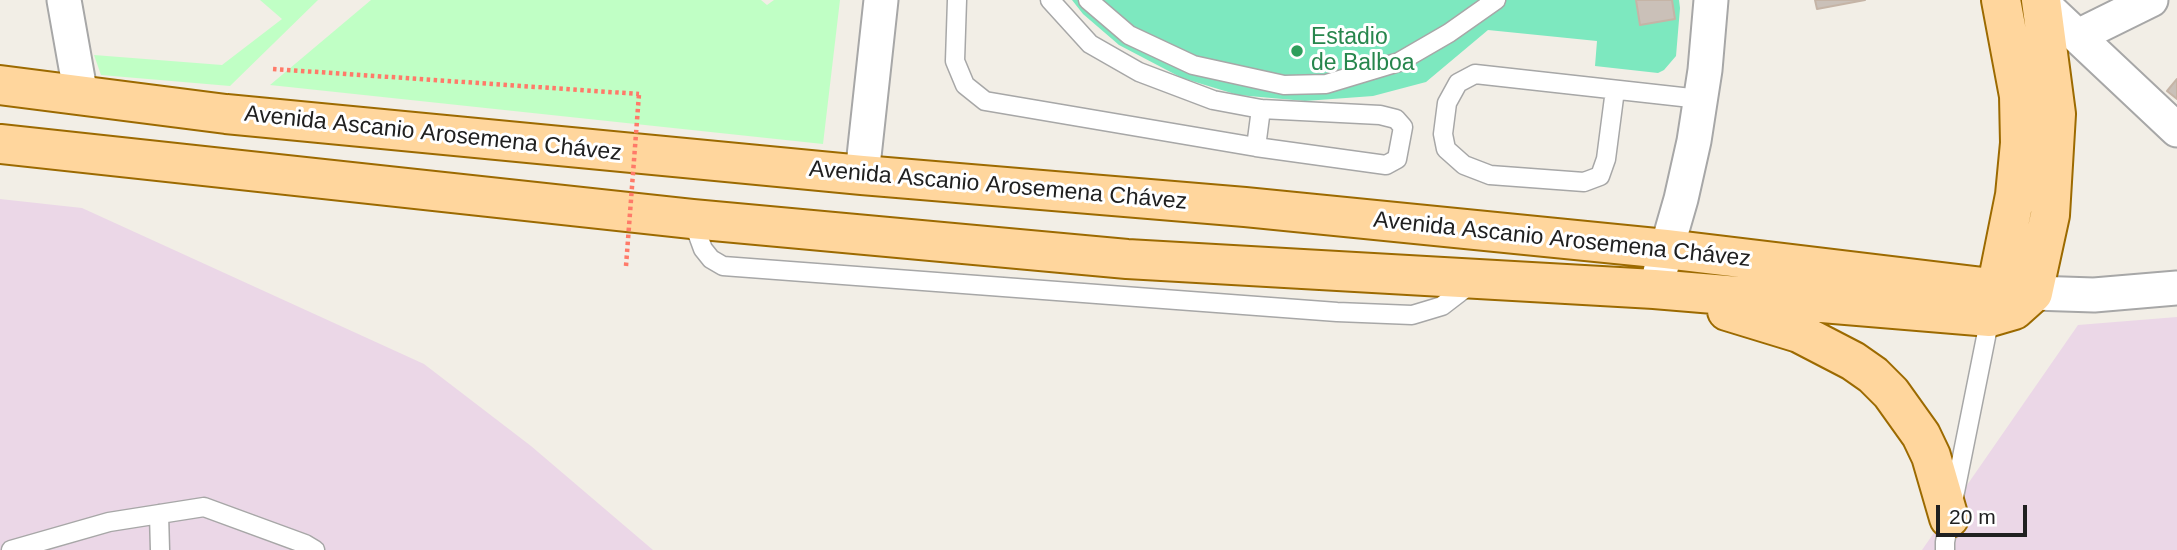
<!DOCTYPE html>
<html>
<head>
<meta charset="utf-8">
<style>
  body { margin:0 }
  #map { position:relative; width:2177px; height:550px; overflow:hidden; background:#f2eee6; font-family:Helvetica,sans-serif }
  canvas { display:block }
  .scale { position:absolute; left:1936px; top:505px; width:91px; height:32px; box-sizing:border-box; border:4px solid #202020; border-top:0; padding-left:9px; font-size:21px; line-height:24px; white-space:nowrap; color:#202020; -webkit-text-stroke:5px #fff; paint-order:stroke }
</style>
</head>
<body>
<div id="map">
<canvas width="2177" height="550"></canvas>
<div class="scale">20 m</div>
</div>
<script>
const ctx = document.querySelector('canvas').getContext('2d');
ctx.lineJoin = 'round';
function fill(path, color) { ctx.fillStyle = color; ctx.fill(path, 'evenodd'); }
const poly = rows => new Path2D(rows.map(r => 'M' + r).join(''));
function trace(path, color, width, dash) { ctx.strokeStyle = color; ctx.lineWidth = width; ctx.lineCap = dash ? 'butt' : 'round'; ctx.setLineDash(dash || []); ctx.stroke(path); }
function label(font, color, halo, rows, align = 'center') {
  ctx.font = font + ' Helvetica,sans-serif'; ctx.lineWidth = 6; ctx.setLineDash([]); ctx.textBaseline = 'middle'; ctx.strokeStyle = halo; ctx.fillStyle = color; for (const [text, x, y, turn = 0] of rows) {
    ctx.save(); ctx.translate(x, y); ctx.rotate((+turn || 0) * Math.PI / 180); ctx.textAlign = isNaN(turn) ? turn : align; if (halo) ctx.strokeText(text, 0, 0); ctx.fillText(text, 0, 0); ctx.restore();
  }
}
fill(poly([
  [0,199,82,208,424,364,531,446,653,550,0,550],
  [2177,317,2177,550,1922,550,2078,325]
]), '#ebd7e7');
fill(poly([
  [260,0,318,0,230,86,101,75,94,55,222,65,282,19],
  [371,0,761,0,767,5,774,0,840,0,823,144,270,85]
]), '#c0ffc5');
fill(poly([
  [1072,0,1679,0,1680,8,1676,56,1664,70,1658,73,1595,66,1597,41,1488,30,1426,82,1373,96,1305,101,1238,95,1182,78,1119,45,1083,14]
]), '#7de8bf');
const building = poly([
  [1636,0,1672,0,1675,19,1640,25,1636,0],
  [1815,0,1865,0,1817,9,1815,0],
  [2177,79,2177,99,2167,91,2177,79]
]);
fill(building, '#cac0b8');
trace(building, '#c5b4a6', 2);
const lane = poly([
  [957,0,955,61,965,85,985,101,1256,147,1386,165,1397,159,1403,127,1396,119,1380,115,1261,109,1213,100,1139,72,1090,44,1050,0],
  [1088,0,1129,35,1193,65,1284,85,1326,84,1399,62,1449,33,1496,0],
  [1615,90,1606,159,1600,176,1584,182,1490,175,1464,165,1446,149,1443,134,1447,103,1458,83,1475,74,1700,99],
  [1256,147,1261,109],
  [692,219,703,249,711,259,723,266,1337,312,1412,315,1442,306,1472,283],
  [159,514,160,550],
  [11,550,109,522,204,507,305,544,315,550],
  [1945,550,1945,542,1990,317]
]);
const street = poly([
  [64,0,81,96],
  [2041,2,2177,130],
  [2078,36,2151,0],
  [862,175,881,0],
  [1660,272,1681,199,1694,141,1705,70,1711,0],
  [2033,293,2094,295,2177,288]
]);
const primary = poly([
  [0,85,226,114,862,175,1245,207,1666,249,2033,293],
  [0,144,692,219,1127,259,1654,289,1990,317,2014,310,2033,293,2050,215,2056,114,2041,0],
  [1727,311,1799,333,1853,361,1873,375,1891,393,1921,435,1931,456,1949,518],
  [1991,315,2015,195,2020,143,2019,96,2001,0]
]);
trace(lane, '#a7a7a7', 21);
trace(street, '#a7a7a7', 37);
trace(primary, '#9c6a00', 42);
trace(poly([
  [273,69,639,94]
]), '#ff7a69', 4.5, [3.5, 3.5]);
trace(lane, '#fff', 18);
trace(street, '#fff', 33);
trace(primary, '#ffd69d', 38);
trace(poly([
  [626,266,639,94]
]), '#ff7a69', 4.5, [3.5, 3.5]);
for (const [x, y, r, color] of [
  [1297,51,7,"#2e9e5b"]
]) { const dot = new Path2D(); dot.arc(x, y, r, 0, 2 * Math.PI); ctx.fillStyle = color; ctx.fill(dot); trace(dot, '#fff', 2.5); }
label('23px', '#27864d', '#fff', [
  ["Estadio",1311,38],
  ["de Balboa",1311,64]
], 'left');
label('23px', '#202020', '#fff', [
  ["Avenida Ascanio Arosemena Chávez",433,134,6],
  ["Avenida Ascanio Arosemena Chávez",998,186,5],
  ["Avenida Ascanio Arosemena Chávez",1562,240,6]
]);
</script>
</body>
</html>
